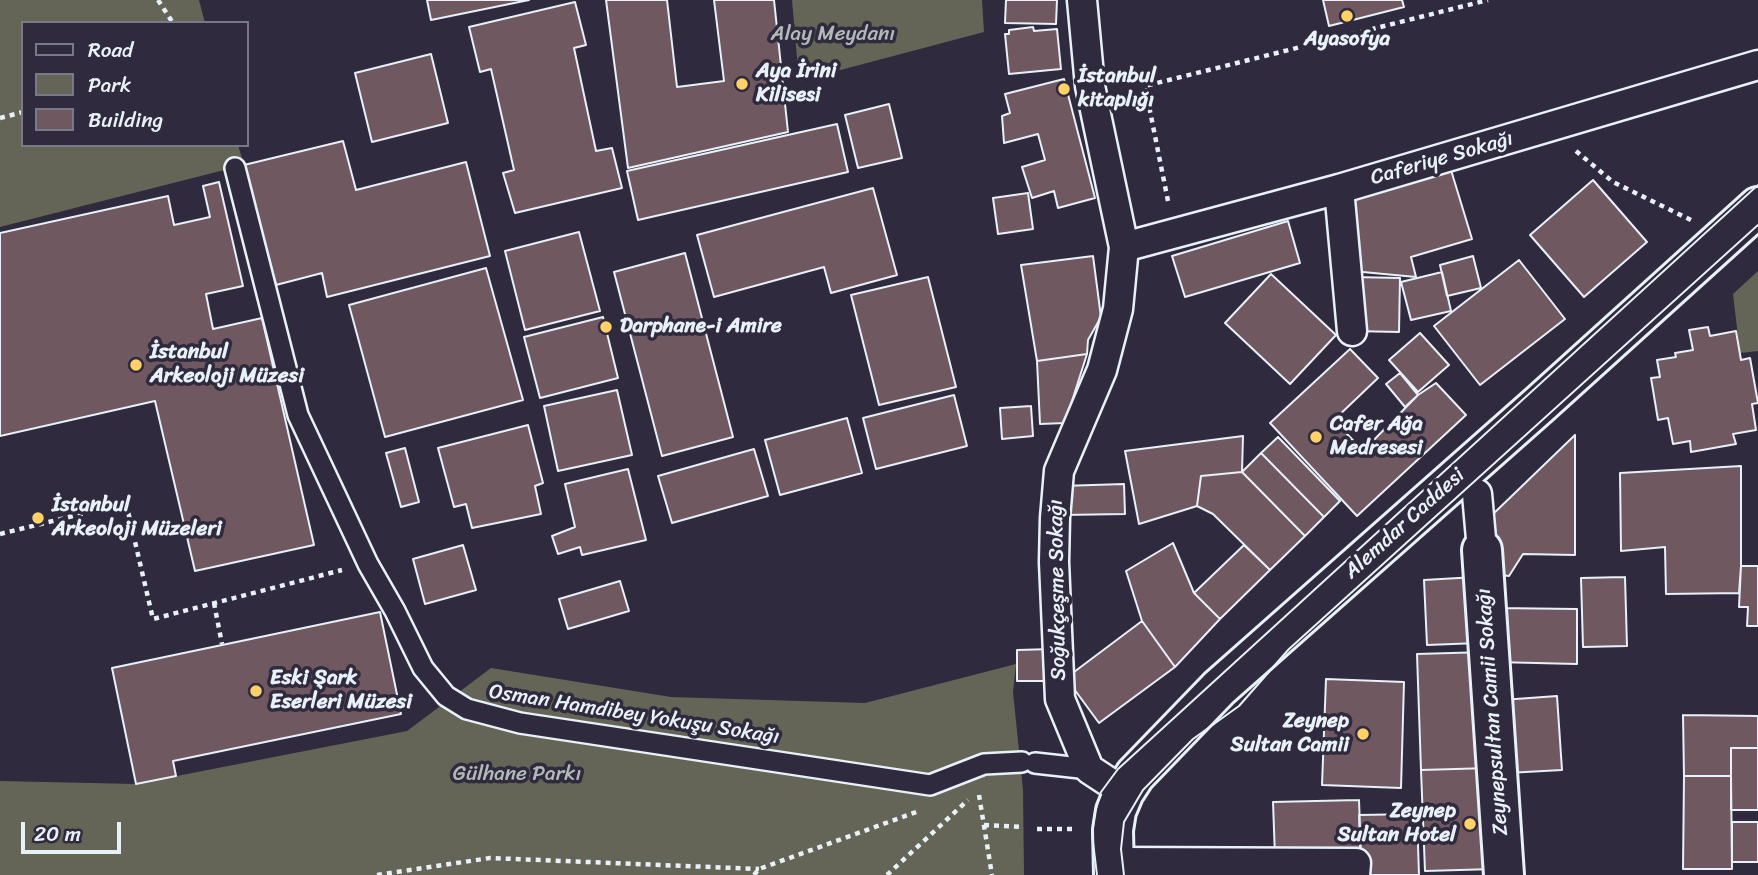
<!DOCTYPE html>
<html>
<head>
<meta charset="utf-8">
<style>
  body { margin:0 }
  #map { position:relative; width:1758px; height:875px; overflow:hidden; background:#2f2a3d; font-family:Sriracha,sans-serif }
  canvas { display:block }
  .legend { position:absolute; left:21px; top:21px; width:228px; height:126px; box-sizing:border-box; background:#2f2a3d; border:2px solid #797a88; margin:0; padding:9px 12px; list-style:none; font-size:21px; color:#e8f1f8 }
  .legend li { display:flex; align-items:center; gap:14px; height:35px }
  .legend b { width:35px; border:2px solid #797a88 }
  .scale { position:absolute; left:21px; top:822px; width:100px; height:32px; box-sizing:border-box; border:4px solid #e8f1f8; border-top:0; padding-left:9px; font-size:21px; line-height:24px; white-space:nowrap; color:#e8f1f8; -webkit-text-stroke:5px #2f2a3d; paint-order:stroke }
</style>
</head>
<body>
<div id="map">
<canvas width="1758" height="875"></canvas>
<ul class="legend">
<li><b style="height:9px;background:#2f2a3d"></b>Road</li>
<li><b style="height:19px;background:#646557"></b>Park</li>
<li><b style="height:19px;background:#6f5860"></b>Building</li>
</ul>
<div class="scale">20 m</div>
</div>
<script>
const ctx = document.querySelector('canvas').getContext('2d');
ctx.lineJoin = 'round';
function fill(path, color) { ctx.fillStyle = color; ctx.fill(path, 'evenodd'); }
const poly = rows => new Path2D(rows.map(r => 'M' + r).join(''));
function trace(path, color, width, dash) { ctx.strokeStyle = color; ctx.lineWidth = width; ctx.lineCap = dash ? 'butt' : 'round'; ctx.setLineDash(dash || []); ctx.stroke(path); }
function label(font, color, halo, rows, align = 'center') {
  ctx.font = font + ' Sriracha,sans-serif'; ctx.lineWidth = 7; ctx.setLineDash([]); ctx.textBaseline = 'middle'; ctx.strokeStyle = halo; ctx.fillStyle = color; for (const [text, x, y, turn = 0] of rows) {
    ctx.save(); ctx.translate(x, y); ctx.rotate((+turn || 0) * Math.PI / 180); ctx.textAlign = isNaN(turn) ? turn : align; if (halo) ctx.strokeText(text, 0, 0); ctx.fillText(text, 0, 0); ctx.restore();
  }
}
fill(poly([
  [0,0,199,0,205,23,23,23,23,145,238,145,244,165,0,227],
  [792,0,982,0,984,32,799,81],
  [1758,271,1758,351,1740,353,1733,294],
  [1016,664,1013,692,1023,790,1024,875,0,875,0,781,136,784,407,731,491,668,671,697,865,703]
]), '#646557');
const building = poly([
  [427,0,529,0,431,20,427,0],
  [606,0,667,0,677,87,724,81,714,0,774,0,788,132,628,168,606,0],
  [1006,0,1057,0,1056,24,1005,23,1006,0],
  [1323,0,1402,0,1404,7,1329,26,1323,0],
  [575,2,586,45,574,48,596,151,612,148,622,188,515,213,503,173,514,170,491,69,480,72,469,27,575,2],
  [1033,27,1034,31,1057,29,1061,69,1009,74,1005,34,1009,34,1009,30,1033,27],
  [431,54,448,123,372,142,355,73,431,54],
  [1064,79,1095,198,1058,208,1054,191,1032,198,1022,167,1045,160,1038,134,1004,143,1002,116,1010,113,1005,94,1064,79],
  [889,104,902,158,858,168,845,115,889,104],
  [837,124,848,172,638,220,627,171,837,124],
  [343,141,356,190,466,162,490,256,327,297,322,273,276,285,244,165,343,141],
  [1451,170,1472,239,1411,257,1416,277,1352,271,1347,201,1451,170],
  [1593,180,1647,242,1584,297,1530,235,1593,180],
  [219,182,243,286,206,294,213,329,262,318,314,545,195,571,155,401,0,436,0,233,168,196,174,225,210,217,203,186,219,182],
  [873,188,897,275,831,293,824,267,714,297,697,235,873,188],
  [1028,193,1033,229,998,234,993,198,1028,193],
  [1288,221,1300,263,1185,297,1172,256,1288,221],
  [579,232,600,311,525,330,505,251,579,232],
  [685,253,733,437,662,456,614,272,685,253],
  [1093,256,1101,317,1088,340,1087,354,1037,361,1021,265,1093,256],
  [1473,256,1481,288,1447,296,1440,265,1473,256],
  [1519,260,1565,319,1480,385,1434,326,1519,260],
  [486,268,523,400,385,437,349,305,486,268],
  [1442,272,1451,311,1411,320,1401,282,1442,272],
  [1271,274,1336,335,1290,384,1225,323,1271,274],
  [928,277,956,387,879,405,851,295,928,277],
  [1353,277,1400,278,1399,332,1352,331,1353,277],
  [603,317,618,378,540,398,524,337,603,317],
  [1708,327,1710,336,1736,331,1741,360,1750,358,1758,403,1752,404,1756,430,1733,434,1736,444,1691,452,1690,441,1673,444,1668,418,1658,420,1651,378,1660,377,1657,360,1676,357,1675,353,1693,350,1689,330,1708,327],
  [1420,333,1449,365,1418,392,1389,360,1420,333],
  [1350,349,1378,378,1334,420,1363,451,1418,395,1436,383,1466,415,1357,516,1270,423,1350,349],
  [1087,354,1065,423,1040,424,1037,361,1087,354],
  [1400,373,1418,395,1405,407,1386,384,1400,373],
  [617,390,632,455,558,471,544,406,617,390],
  [954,395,967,446,876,469,863,418,954,395],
  [1031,406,1033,436,1002,439,1000,408,1031,406],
  [847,418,862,473,780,495,765,440,847,418],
  [528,425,543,483,535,486,541,514,472,528,466,504,454,507,438,448,528,425],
  [1575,435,1575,555,1523,554,1509,576,1493,574,1491,516,1575,435],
  [1243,436,1242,472,1201,476,1197,506,1139,524,1125,451,1243,436],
  [1278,437,1340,501,1324,517,1261,453,1278,437],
  [405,448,419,502,401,507,386,453,405,448],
  [754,449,768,496,672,523,658,476,754,449],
  [1261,453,1324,517,1305,536,1242,472,1261,453],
  [1741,466,1741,566,1739,593,1666,594,1665,547,1621,551,1620,473,1741,466],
  [628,469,646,540,582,555,580,547,558,554,552,536,575,527,565,484,628,469],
  [1242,472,1305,536,1270,570,1213,514,1197,506,1201,476,1242,472],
  [1124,484,1125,514,1062,515,1061,486,1124,484],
  [1173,543,1194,593,1220,619,1175,667,1142,621,1126,571,1173,543],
  [463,545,476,590,425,604,413,559,463,545],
  [1244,545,1270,570,1220,619,1194,593,1244,545],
  [1741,566,1758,566,1758,626,1747,626,1748,607,1739,607,1741,566],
  [1476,577,1479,643,1427,645,1424,580,1476,577],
  [1625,577,1627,646,1583,647,1581,578,1625,577],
  [620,581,629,611,568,629,559,599,620,581],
  [1496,608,1577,609,1577,664,1495,662,1496,608],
  [380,612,401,714,173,761,176,776,136,784,112,668,380,612],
  [1142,621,1175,667,1099,723,1066,678,1142,621],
  [1053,649,1053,681,1017,681,1017,650,1053,649],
  [1486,652,1490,768,1421,770,1417,654,1486,652],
  [1326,679,1404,682,1401,788,1322,785,1326,679],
  [1557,696,1562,770,1507,773,1502,700,1557,696],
  [1683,715,1758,716,1758,748,1731,748,1731,776,1684,776,1683,715],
  [1731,748,1758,748,1758,810,1731,810,1731,748],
  [1490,768,1494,869,1425,871,1421,770,1490,768],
  [1684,776,1731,776,1732,869,1683,869,1684,776],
  [1359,800,1361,855,1275,857,1273,802,1359,800],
  [1417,814,1419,875,1361,875,1359,815,1417,814],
  [1732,822,1758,822,1758,862,1732,862,1732,822]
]);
fill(building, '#6f5860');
trace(building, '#e8f1f8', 2);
const service = poly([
  [235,168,298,415,368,564,395,611,423,668,446,696,467,709,520,723,930,785,984,764,1022,762],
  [1035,763,1089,769]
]);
const pedestrian = poly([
  [1082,0,1090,86,1124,247,1118,309,1102,370,1059,471,1055,518,1054,562,1060,699,1089,769,1124,792],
  [1339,189,1352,331],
  [1124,247,1339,189,1758,65],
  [1477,494,1482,550],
  [1113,862,1356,863,1355,875]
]);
const minor = poly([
  [1482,550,1504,875],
  [1114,875,1113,830,1116,811,1124,792,1135,775,1219,688,1539,405,1758,207]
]);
trace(service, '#e8f1f8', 24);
trace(pedestrian, '#e8f1f8', 33);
trace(minor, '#e8f1f8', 44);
trace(poly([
  [158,0,173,23],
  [0,118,23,112],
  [1576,151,1613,182,1691,220],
  [1168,201,1145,86,1488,0],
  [0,534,126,503,153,619,342,570],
  [214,603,222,644],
  [979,795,992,875],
  [984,825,1024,827],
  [1037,829,1072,829],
  [377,875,490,858,759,869],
  [754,875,759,869,919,811],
  [887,875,968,800]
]), '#e8f1f8', 4.5, [5, 5]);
trace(service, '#2f2a3d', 19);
trace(pedestrian, '#2f2a3d', 28);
trace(minor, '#2f2a3d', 38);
trace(poly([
  [1097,875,1092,834,1095,812,1101,792,1118,769,1758,185],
  [1124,875,1121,849,1124,822,1143,790,1193,739,1239,706,1289,649,1758,225]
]), '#e8f1f8', 2);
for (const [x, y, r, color] of [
  [1347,16,7,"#ffd166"],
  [742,84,7,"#ffd166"],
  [1064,89,7,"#ffd166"],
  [606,327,7,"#ffd166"],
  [136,365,7,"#ffd166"],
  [1316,437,7,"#ffd166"],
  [38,518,7,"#ffd166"],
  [256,691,7,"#ffd166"],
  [1363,734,7,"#ffd166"],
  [1470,824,7,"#ffd166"]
]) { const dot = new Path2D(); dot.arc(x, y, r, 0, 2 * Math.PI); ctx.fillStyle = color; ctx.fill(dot); trace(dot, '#2f2a3d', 2.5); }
label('21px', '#b3b9b8', '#2f2a3d', [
  ["Alay Meydanı",833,35],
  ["Gülhane Parkı",517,775]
]);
label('bold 21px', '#e8f1f8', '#2f2a3d', [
  ["Ayasofya",1347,40,"center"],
  ["Aya İrini",756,72],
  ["Kilisesi",756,96],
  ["İstanbul",1078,77],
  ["kitaplığı",1078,101],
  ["Darphane-i Amire",620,327],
  ["İstanbul",150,353],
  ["Arkeoloji Müzesi",150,377],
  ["Cafer Ağa",1330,425],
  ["Medresesi",1330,449],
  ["İstanbul",52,506],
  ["Arkeoloji Müzeleri",52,530],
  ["Eski Şark",270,679],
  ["Eserleri Müzesi",270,703],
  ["Zeynep",1349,722,"right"],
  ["Sultan Camii",1349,746,"right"],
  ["Zeynep",1456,812,"right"],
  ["Sultan Hotel",1456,836,"right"]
], 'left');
label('21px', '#e8f1f8', '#2f2a3d', [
  ["Caferiye Sokağı",1442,159,-16],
  ["Alemdar Caddesi",1405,524,-42],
  ["Soğukçeşme Sokağı",1058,590,-91],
  ["Zeynepsultan Camii Sokağı",1493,712,-94],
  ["Osman Hamdibey Yokuşu Sokağı",634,715,9]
]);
</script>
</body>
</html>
